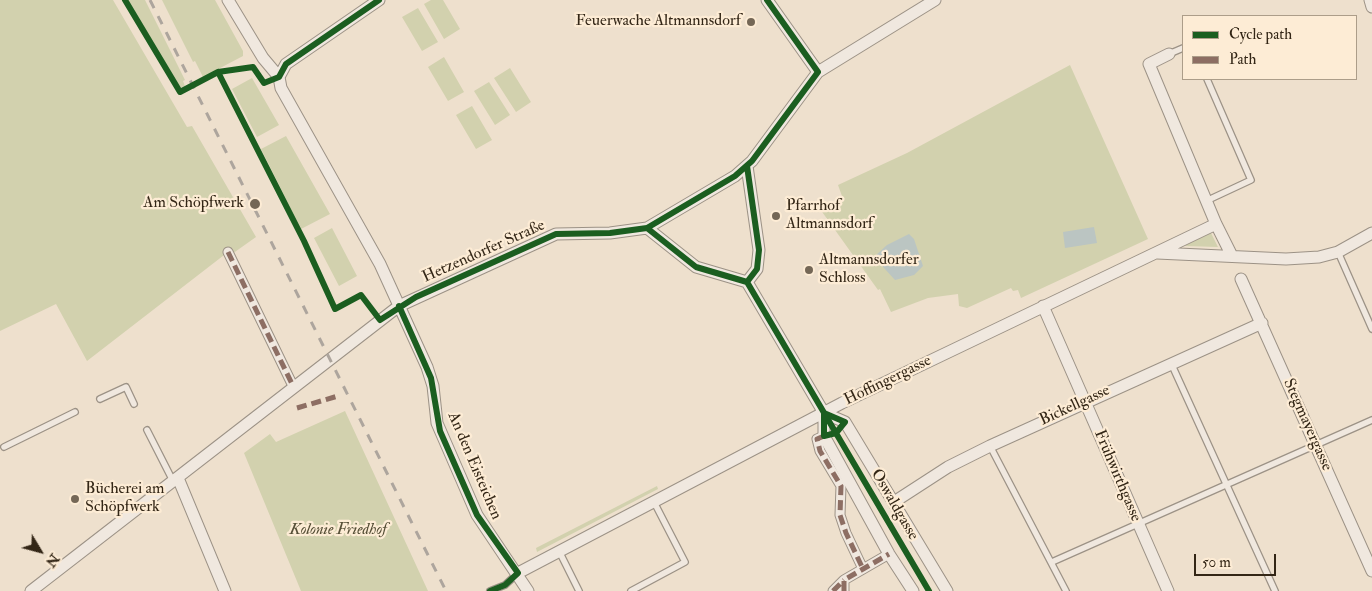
<!DOCTYPE html>
<html>
<head>
<meta charset="utf-8">
<style>
  body { margin:0 }
  #map { position:relative; width:1372px; height:591px; overflow:hidden; background:#eee0cd; font-family:"IM FELL Double Pica",serif }
  canvas { display:block }
  .legend { position:absolute; left:1182px; top:15px; width:175px; height:65px; box-sizing:border-box; background:#fdecd5; border:1px solid #ac9d89; margin:0; padding:6px 9px; list-style:none; font-size:15px; color:#332616 }
  .legend li { display:flex; align-items:center; gap:10px; height:25px }
  .legend b { width:25px; border:1px solid #ac9d89 }
  .north { position:absolute; left:15px; top:526px; width:50px; height:50px; -webkit-text-stroke:4px #fdecd5; paint-order:stroke; rotate:127deg; font-size:14px; font-weight:700; line-height:20px; text-align:center; color:#332616 }
  .north::after { content:''; display:block; margin:auto; width:18px; height:22px; background:#332616; clip-path:polygon(50% 0,100% 100%,50% 72%,0 100%) }
  .scale { position:absolute; left:1194px; top:554px; width:82px; height:22px; box-sizing:border-box; border:2px solid #332616; border-top:0; padding-left:6px; font-size:15px; line-height:18px; white-space:nowrap; color:#332616; -webkit-text-stroke:4px #fdecd5; paint-order:stroke }
</style>
</head>
<body>
<div id="map">
<canvas width="1372" height="591"></canvas>
<ul class="legend">
<li><b style="height:6px;background:#1b5e20"></b>Cycle path</li>
<li><b style="height:6px;background:#8d6e63"></b>Path</li>
</ul>
<div class="north">N</div>
<div class="scale">50 m</div>
</div>
<script>
const ctx = document.querySelector('canvas').getContext('2d');
ctx.lineJoin = 'round';
function fill(path, color) { ctx.fillStyle = color; ctx.fill(path, 'evenodd'); }
const poly = rows => new Path2D(rows.map(r => 'M' + r).join(''));
function trace(path, color, width, dash) { ctx.strokeStyle = color; ctx.lineWidth = width; ctx.lineCap = dash ? 'butt' : 'round'; ctx.setLineDash(dash || []); ctx.stroke(path); }
function label(font, color, halo, rows, align = 'center') {
  ctx.font = font + ' "IM FELL Double Pica",serif'; ctx.lineWidth = 4.5; ctx.setLineDash([]); ctx.textBaseline = 'middle'; ctx.strokeStyle = halo; ctx.fillStyle = color; for (const [text, x, y, turn = 0] of rows) {
    ctx.save(); ctx.translate(x, y); ctx.rotate((+turn || 0) * Math.PI / 180); ctx.textAlign = isNaN(turn) ? turn : align; if (halo) ctx.strokeText(text, 0, 0); ctx.fillText(text, 0, 0); ctx.restore();
  }
}
fill(poly([
  [0,0,113,0,187,127,192,126,256,237,232,254,228,252,87,361,56,304,0,331],
  [128,0,145,0,185,80,183,81,185,86,180,88],
  [162,0,215,0,243,51,243,56,203,77,195,61,193,62],
  [431,0,443,0,460,29,444,39,424,4],
  [418,8,438,42,422,51,402,17],
  [444,57,464,92,448,101,428,67],
  [1070,65,1148,239,1021,298,1018,290,1013,291,1011,288,967,308,959,306,958,294,928,298,891,312,880,289,878,290,820,209,843,199,838,185,907,153],
  [510,68,531,102,516,112,494,78],
  [252,78,279,125,257,137,232,89],
  [489,82,510,115,495,125,474,91],
  [472,106,492,140,476,149,456,115],
  [286,136,330,214,301,229,261,149],
  [332,228,357,276,339,286,314,238],
  [1211,233,1218,247,1185,246,1186,245],
  [345,411,428,591,301,591,244,453,270,434,276,442],
  [657,486,658,489,537,552,536,548]
]), '#d2d1ae');
fill(poly([
  [1094,227,1097,243,1065,248,1063,232],
  [909,234,914,239,923,266,914,275,895,280,874,257,887,245]
]), '#bbc5c2');
const service = poly([
  [1169,54,1183,48],
  [1206,201,1251,180,1207,79],
  [1338,252,1372,329],
  [1171,363,1275,591],
  [100,399,126,387,134,404],
  [147,430,173,481],
  [990,446,1066,591],
  [4,447,75,412],
  [559,551,579,591],
  [1052,562,1372,420],
  [490,591,505,585,518,573],
  [631,591,685,562,654,502]
]);
const pedestrian = poly([
  [228,252,293,386],
  [824,436,817,439,820,451,841,486,840,515,846,533,863,569],
  [833,591,844,580],
  [844,591,844,580,889,554]
]);
const minor = poly([
  [228,0,263,58,279,77,281,88,380,264,427,367,433,386,437,423,477,515,528,591],
  [767,0,818,72],
  [1370,0,1372,7],
  [1169,54,1149,64,1216,224,1232,256],
  [279,77,286,64,379,0],
  [647,228,696,267,747,282],
  [1157,253,1286,259,1319,257,1338,252,1372,233],
  [1241,279,1372,571],
  [747,282,824,413,824,436,889,554,913,591],
  [747,282,757,269,759,250,747,166],
  [1043,306,1168,591],
  [824,413,845,422,947,591],
  [178,478,225,591],
  [894,502,948,467,990,446,1262,323],
  [518,573,842,403,1216,224],
  [31,591,399,306,556,234,610,233,647,228,735,176,752,161,818,72,935,0]
]);
trace(service, '#9c9286', 8);
trace(pedestrian, '#9c9286', 11);
trace(minor, '#9c9286', 13);
trace(service, '#f0e8df', 5.5);
trace(pedestrian, '#f0e8df', 9);
trace(minor, '#f0e8df', 11);
trace(poly([
  [150,0,446,591]
]), '#ada59d', 3, [9, 9]);
trace(poly([
  [228,252,293,386],
  [297,408,338,396],
  [824,436,817,439,820,451,841,486,840,515,846,533,863,569],
  [833,591,844,580],
  [844,591,844,580,889,554]
]), '#8d6e63', 5, [10, 5]);
trace(poly([
  [125,0,180,92,218,72,253,67,264,83,279,77,286,64,379,0],
  [218,72,304,241,335,309,361,295,380,320,416,297,556,234,610,233,647,228,735,176,752,161,818,72,767,0],
  [647,228,696,267,747,282],
  [747,282,929,591],
  [747,282,757,269,759,250,747,166],
  [399,306,431,378,440,431,477,515,518,573,505,585,490,591],
  [824,413,845,422,836,433,824,436,824,413]
]), '#1b5e20', 6);
for (const [x, y, r, color] of [
  [751,22,5,"#746756"],
  [255,204,6,"#746756"],
  [776,216,5,"#746756"],
  [809,270,5,"#746756"],
  [75,499,5,"#746756"]
]) { const dot = new Path2D(); dot.arc(x, y, r, 0, 2 * Math.PI); ctx.fillStyle = color; ctx.fill(dot); trace(dot, '#fdecd5', 2); }
label('16px', '#332616', '#fdecd5', [
  ["Feuerwache Altmannsdorf",741,22,"right"],
  ["Am Schöpfwerk",244,204,"right"],
  ["Pfarrhof",786,207],
  ["Altmannsdorf",786,225],
  ["Altmannsdorfer",819,261],
  ["Schloss",819,279],
  ["Bücherei am",85,490],
  ["Schöpfwerk",85,508]
], 'left');
label('16px', '#332616', '#fdecd5', [
  ["Hetzendorfer Straße",484,252,-24],
  ["Hoffingergasse",888,381,-26],
  ["Bickellgasse",1075,406,-25],
  ["Stegmayergasse",1307,425,66],
  ["An den Eisteichen",474,466,67],
  ["Frühwirthgasse",1117,476,67],
  ["Oswaldgasse",894,505,60]
]);
label('italic 16px', '#554e36', '#fdecd5', [
  ["Kolonie Friedhof",338,531]
]);
</script>
</body>
</html>
